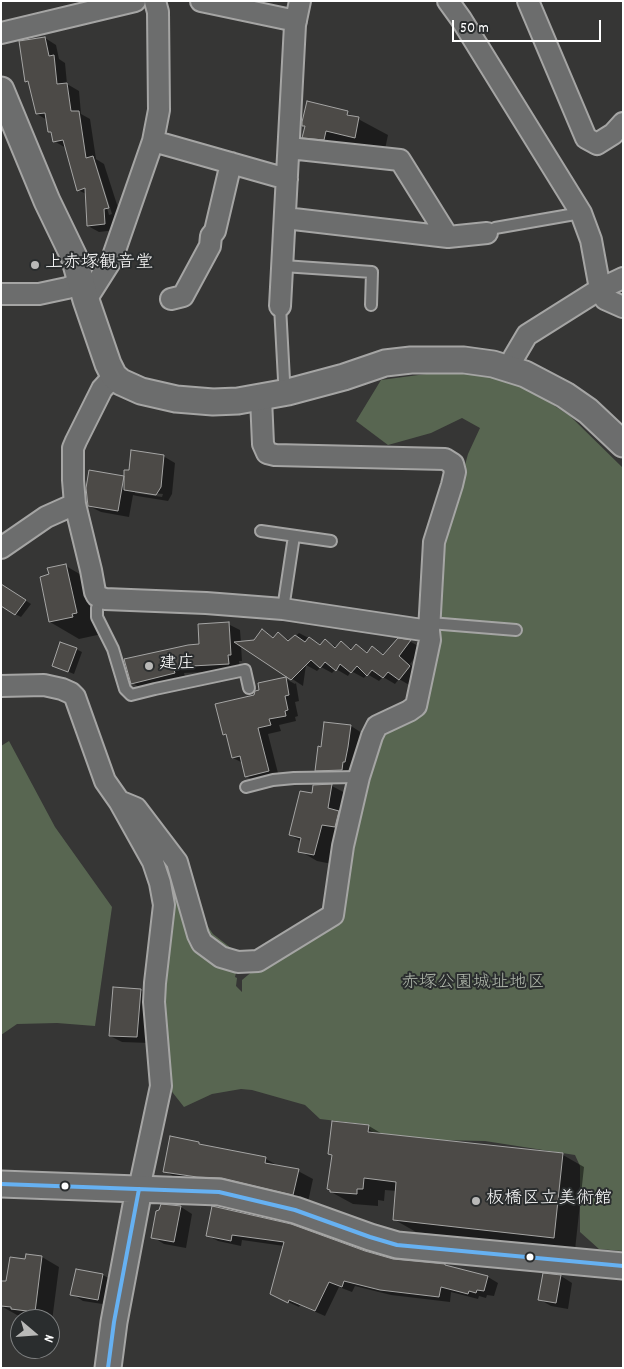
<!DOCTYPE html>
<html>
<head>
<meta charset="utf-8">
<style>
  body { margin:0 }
  #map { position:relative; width:624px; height:1369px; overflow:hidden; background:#363635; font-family:Dekko,sans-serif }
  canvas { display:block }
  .frame { position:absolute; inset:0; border:2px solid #fff; pointer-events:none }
  .north { position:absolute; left:10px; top:1309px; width:50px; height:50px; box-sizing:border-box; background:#2a2d2e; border:1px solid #7f8182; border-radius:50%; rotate:108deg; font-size:14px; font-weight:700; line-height:20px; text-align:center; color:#fff }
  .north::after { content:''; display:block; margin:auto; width:18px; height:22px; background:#b9b9b8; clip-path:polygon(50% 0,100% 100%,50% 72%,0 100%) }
  .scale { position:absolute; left:452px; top:20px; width:149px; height:22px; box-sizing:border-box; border:2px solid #fff; border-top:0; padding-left:6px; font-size:15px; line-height:18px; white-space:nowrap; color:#fff; -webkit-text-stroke:4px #2a2d2e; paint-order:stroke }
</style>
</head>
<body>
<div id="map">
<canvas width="624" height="1369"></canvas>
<div class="frame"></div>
<div class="north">N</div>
<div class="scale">50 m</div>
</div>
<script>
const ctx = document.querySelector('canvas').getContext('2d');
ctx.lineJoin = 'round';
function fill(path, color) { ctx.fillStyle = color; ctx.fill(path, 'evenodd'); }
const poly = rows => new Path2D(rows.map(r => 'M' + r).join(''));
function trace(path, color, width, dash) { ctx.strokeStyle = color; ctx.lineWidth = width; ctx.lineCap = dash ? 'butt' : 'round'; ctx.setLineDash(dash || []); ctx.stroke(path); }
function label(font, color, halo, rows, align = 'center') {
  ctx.font = font + ' Dekko,"Klee One",sans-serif'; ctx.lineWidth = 4; ctx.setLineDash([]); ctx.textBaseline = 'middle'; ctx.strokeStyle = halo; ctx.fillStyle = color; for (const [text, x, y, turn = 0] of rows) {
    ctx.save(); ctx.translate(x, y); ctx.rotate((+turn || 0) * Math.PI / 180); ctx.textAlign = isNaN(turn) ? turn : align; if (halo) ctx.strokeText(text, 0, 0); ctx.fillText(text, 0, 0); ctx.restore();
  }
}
fill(poly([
  [456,370,524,384,541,397,570,416,623,468,623,1251,599,1249,580,1232,580,1166,575,1155,485,1141,382,1139,362,1124,320,1119,305,1105,252,1090,241,1089,212,1094,184,1107,169,1088,149,822,199,914,213,934,240,955,235,977,237,978,236,986,242,992,242,980,260,965,340,917,353,839,365,790,381,732,402,724,443,546,468,454,480,428,462,418,431,433,388,445,356,421,381,380],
  [9,741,55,827,112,907,95,1026,57,1023,17,1024,1,1035,1,746]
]), '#586651');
fill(poly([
  [45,38,56,45,59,59,65,63,67,84,79,91,81,114,90,119,96,159,104,164,120,214,115,215,116,230,99,232,88,226,86,194,78,190,66,148,54,141,53,134,49,131,47,120,37,114,29,83,26,81],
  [94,163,96,163,112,214,109,215],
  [347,113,388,135,384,154,333,154,304,137,306,127,303,125],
  [163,456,175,463,172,494,168,501,137,496,133,495,129,517,101,512,89,506,90,471,125,477,130,471],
  [135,491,163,494,162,497,135,493],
  [66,566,95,583,106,629,102,634,79,639,50,622],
  [1,584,31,604,21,617,15,614],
  [228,624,240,630,241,643,255,641,263,631,274,638,278,634,290,641,299,633,322,645,325,641,337,647,341,642,353,650,356,645,369,653,372,648,385,655,399,640,411,642,422,648,410,664,420,673,411,686,399,679,395,684,383,677,379,681,367,674,364,678,351,671,348,676,336,669,332,673,321,667,317,671,306,665,303,686,241,645,242,661,239,661,240,670,184,673,186,680,143,689,132,683,200,645],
  [76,649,82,652,74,674,54,666],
  [286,679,295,684,296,683,299,701,295,702,298,716,295,717,296,721,279,725,281,731,268,734,279,777,256,782,246,776,243,763,233,758,228,736,224,734,255,696],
  [351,726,362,733,356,768,353,776,327,777,316,770,322,748],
  [314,786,332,786,349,795,332,864,317,861,300,851,302,842,290,835,313,795],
  [140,990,152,996,149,1043,122,1042,110,1036],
  [369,1126,384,1135,563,1155,584,1167,575,1250,416,1232,395,1220,397,1191,385,1190,384,1201,378,1200,378,1206,353,1204,331,1192,333,1156,329,1154],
  [199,1143,205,1147,266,1159,280,1167,298,1171,313,1179,308,1202,179,1180,165,1171],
  [162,1206,181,1207,192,1214,186,1248,164,1244,153,1237],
  [213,1208,393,1260,488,1277,498,1283,494,1296,487,1295,486,1298,479,1296,478,1299,451,1292,450,1302,391,1295,355,1286,352,1292,339,1287,325,1316,300,1305,299,1307,271,1294,284,1246,242,1240,241,1246,218,1241,207,1235],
  [42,1257,59,1267,52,1321,50,1321,50,1319,29,1319,24,1315,17,1315,1,1306,8,1282,27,1260],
  [544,1274,561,1276,572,1283,568,1309,551,1306,539,1299],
  [103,1275,114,1281,109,1305,83,1301,72,1294]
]), '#0007');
const building = poly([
  [45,37,49,56,54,55,57,84,67,83,71,111,79,111,86,158,93,156,109,208,104,209,105,224,87,226,85,188,77,191,63,140,53,142,51,132,48,132,45,113,36,114,28,81,25,82,19,41,45,37],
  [307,101,348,111,347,115,359,117,355,138,326,131,324,140,302,138,305,126,302,126,302,122,307,101],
  [131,450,164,455,161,487,156,495,124,490,124,476,118,511,88,506,86,488,89,470,124,476,124,470,129,470,131,450],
  [66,564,77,613,72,614,73,617,49,622,40,577,49,574,47,568,66,564],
  [1,584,26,600,15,615,1,606,1,584],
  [229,622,231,655,228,655,229,664,173,667,175,673,131,684,124,659,188,645,199,644,198,624,229,622],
  [262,629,273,638,278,632,288,641,295,635,305,642,309,637,320,645,325,639,335,648,341,641,351,650,356,644,367,653,372,646,383,655,398,638,411,640,399,656,410,666,399,680,388,672,383,678,372,670,367,676,357,666,351,673,340,664,336,671,325,662,320,668,311,660,291,680,234,642,254,640,262,629],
  [60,642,77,648,68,672,52,666,60,642],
  [286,677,289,695,285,696,288,710,285,711,286,716,269,719,271,725,258,728,269,771,245,777,240,756,232,758,226,734,223,735,215,704,254,695,255,691,259,690,258,683,286,677],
  [324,722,351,725,348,747,345,762,343,762,342,770,315,771,318,746,321,747,324,722],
  [332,784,328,808,339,811,335,827,322,825,314,855,298,852,301,838,289,835,300,791,312,793,313,785,332,784],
  [113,987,141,989,137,1037,109,1036,113,987],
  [332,1121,369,1125,368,1132,563,1153,554,1238,393,1220,396,1182,364,1178,363,1189,357,1189,357,1194,330,1192,330,1190,327,1189,332,1155,328,1154,332,1121],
  [170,1136,199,1142,199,1144,266,1157,265,1163,299,1169,293,1195,222,1178,197,1177,163,1172,170,1136],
  [161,1204,181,1206,174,1242,151,1238,156,1211,159,1210,161,1204],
  [212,1206,291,1224,365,1251,393,1259,445,1264,445,1265,488,1276,484,1291,477,1290,476,1293,469,1291,468,1294,441,1287,439,1297,380,1290,344,1281,342,1287,329,1282,315,1311,289,1300,288,1303,270,1294,284,1242,232,1235,231,1241,206,1236,212,1206],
  [26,1254,42,1256,35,1312,11,1309,11,1307,1,1306,1,1281,6,1281,10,1257,25,1259,26,1254],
  [76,1269,103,1274,98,1300,70,1295,76,1269],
  [543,1273,561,1275,556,1303,538,1300,543,1273]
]);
fill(building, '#4c4a47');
trace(building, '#a5a5a4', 1);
const service = poly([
  [495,228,581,213],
  [283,266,372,272,371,305],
  [280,306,284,380,288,391],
  [261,531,331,541],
  [102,598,97,608,97,617,113,649,125,689,131,695,155,689,245,670,249,688],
  [283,609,294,536],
  [430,623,516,630],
  [246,787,273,780,294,778,359,777]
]);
const minor = poly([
  [201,1,296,21],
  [448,1,461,19,581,213,591,240,600,289,605,299,623,307],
  [528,1,586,138,597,144,613,134,623,123],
  [1,33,135,1],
  [153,141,287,179],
  [289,148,400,160,448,237],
  [285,218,448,237,487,233],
  [1,294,39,294,67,288,81,283],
  [171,299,183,296,210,246,211,236,215,231,231,163],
  [86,300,112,259,153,141,159,110,158,12,155,1],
  [280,306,295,25,300,1],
  [510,369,514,357,527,335,600,289,623,278],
  [114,376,102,389,76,441,73,448,73,480,75,504,91,570,95,592,97,596,105,599,206,603,283,609,429,631],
  [1,548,46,517,75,504],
  [1,686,44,685,62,689,71,693,75,697,105,781,119,801,153,862,160,883,164,905,155,983,154,1002,161,1086,139,1189],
  [119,801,136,808,177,862,198,935,202,943,221,957,238,962,258,961,333,915,343,846,359,777,372,736,377,726,409,711,416,706,430,640,429,631,434,542,452,485,455,472,453,464,445,459,275,455,267,453,263,444,261,398]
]);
const tertiary = poly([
  [1,90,47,201,74,257,86,300,108,364,114,376,121,382,141,391,176,399,213,402,238,401,288,392,344,377,385,363,411,360,464,360,493,364,525,374,565,395,588,411,623,444],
  [1,1184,219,1192,295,1210,370,1237,397,1245,623,1266],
  [108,1368,114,1322,139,1189]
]);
trace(service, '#a5a5a4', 14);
trace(minor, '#a5a5a4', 24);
trace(tertiary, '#a5a5a4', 29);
trace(service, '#6c6d6d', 10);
trace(minor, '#6c6d6d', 20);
trace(tertiary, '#6c6d6d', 25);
trace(poly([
  [1,1184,219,1192,295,1210,370,1237,397,1245,623,1266],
  [108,1368,114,1322,139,1189]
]), '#66b1f2', 4);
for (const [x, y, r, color] of [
  [35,265,5,"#b9b9b8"],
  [149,666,5,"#b9b9b8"],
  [65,1186,4.5,"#fff"],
  [476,1201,5,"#b9b9b8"],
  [530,1257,4.5,"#fff"]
]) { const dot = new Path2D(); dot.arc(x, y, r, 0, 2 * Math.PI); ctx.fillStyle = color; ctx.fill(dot); trace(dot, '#2a2d2e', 2); }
label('18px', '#fff', '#2a2d2e', [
  ["上赤塚観音堂",45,265],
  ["建庄",159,666],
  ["板橋区立美術館",486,1201]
], 'left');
label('18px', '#aeb6aa', '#2a2d2e', [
  ["赤塚公園城址地区",473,985]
]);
</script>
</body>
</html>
